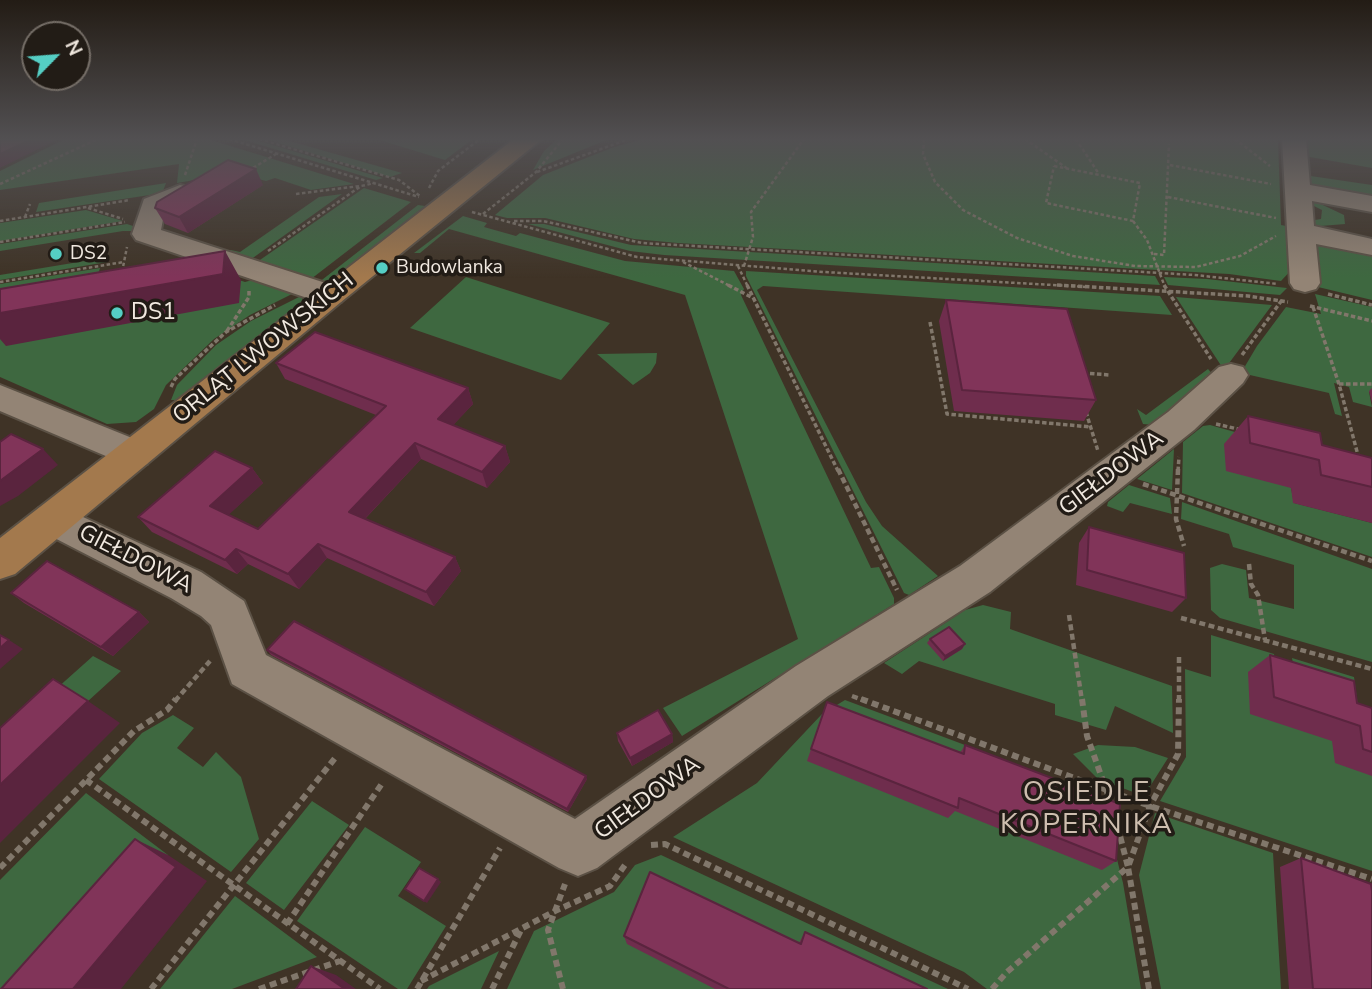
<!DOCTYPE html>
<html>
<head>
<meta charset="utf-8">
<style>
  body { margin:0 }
  #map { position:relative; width:1372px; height:989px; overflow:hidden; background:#3f3326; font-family:"Nunito Sans",sans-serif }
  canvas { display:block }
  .north { position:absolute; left:21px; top:21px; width:70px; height:70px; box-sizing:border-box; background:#221c16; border:2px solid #756e67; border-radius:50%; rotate:65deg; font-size:19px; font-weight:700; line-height:28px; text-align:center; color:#f1e9e0 }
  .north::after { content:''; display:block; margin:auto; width:24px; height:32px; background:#55cec4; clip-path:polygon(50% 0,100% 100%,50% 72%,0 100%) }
</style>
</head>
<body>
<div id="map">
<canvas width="1372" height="989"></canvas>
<div class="north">N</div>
</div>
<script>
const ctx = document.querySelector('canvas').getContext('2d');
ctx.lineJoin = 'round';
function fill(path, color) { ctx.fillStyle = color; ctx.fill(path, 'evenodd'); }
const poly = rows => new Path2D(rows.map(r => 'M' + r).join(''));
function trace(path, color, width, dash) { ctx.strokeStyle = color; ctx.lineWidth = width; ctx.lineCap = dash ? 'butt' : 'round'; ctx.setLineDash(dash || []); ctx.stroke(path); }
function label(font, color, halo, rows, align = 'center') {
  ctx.font = font + ' "Nunito Sans",sans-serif'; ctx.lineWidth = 7; ctx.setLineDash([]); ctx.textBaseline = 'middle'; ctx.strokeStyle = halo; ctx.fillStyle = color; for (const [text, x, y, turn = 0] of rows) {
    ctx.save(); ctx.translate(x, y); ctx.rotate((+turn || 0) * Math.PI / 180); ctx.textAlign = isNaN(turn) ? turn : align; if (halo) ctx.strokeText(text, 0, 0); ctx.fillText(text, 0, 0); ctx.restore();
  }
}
fill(poly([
  [65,139,208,139,354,184,311,190,275,178,266,181,236,173,177,183,179,164,0,190,0,171],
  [241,139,253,139,383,178,376,180],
  [265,139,283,139,402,173,390,177],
  [376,139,473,139,445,160],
  [557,139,609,139,533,170,544,151],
  [643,139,1278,139,1281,225,1292,227,1295,266,1281,281,1229,274,678,243,634,239,545,218,507,218,495,215,543,175,614,147],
  [1305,139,1372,139,1372,168,1304,156],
  [1304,175,1372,185,1372,200,1305,185],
  [166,183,163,191,150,195,36,212,39,203],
  [364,188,411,202,311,279,257,262],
  [342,194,250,260,226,252,231,250,240,252,319,197],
  [1308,198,1344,215,1345,224,1308,227,1308,221,1321,219,1322,210,1306,202],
  [418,205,425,206,334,278,318,283],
  [86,210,123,221,0,241,0,223],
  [463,216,487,223,484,227,516,236,520,233,625,261,734,271,744,289,741,295,871,568,879,567,894,598,894,604,682,736,663,708,798,639,685,295,449,229,420,253,414,253],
  [127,224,136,227,136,231,123,231,0,251,0,244],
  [528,224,544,224,631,245,1155,276,1160,285,664,255,630,251],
  [1324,243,1372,254,1372,300,1318,287,1311,245],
  [109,257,107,262,0,280,0,275],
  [100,268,94,287,0,292,0,284],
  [746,271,1160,296,1172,315,763,286,757,290,866,502,882,526,938,576,909,595,904,593,746,276],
  [218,273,245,282,256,279,294,293,250,315,214,339,166,385,154,409,136,422,107,424,0,377,0,315],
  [466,277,610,323,561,380,410,328],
  [1164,277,1207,279,1287,288,1280,295,1168,285],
  [1315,294,1372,307,1372,391,1369,392,1372,407,1353,402,1349,387,1334,383,1342,416,1335,414,1329,393,1241,373,1257,346,1286,307,1321,314],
  [303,295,302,302,296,307,179,400,171,400,177,385,216,345,251,321],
  [1176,297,1272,305,1224,370],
  [657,353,656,363,650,373,633,385,597,354],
  [1208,369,1215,377,1154,425,1143,424,1137,409,1146,415],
  [1210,425,1249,436,1291,488,1294,503,1372,523,1372,557,1182,493,1183,442,1203,426],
  [1174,449,1172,490,1137,479],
  [1129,485,1170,498,1172,514,1130,503,1123,512,1107,506,1108,502],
  [1182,502,1372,569,1372,662,1220,618,1211,610,1210,568,1222,564,1246,570,1249,598,1294,609,1294,565,1233,547,1229,534,1181,519],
  [983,605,1011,612,1010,629,1172,686,1173,733,1115,706,1106,730,1055,715,1055,704,919,661,902,674,884,663,965,610],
  [1211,635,1274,654,1278,682,1297,687,1292,658,1354,677,1361,728,1372,732,1372,871,1160,801,1186,757,1185,669,1211,677],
  [93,656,121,671,87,702,0,739],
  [845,700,1101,796,1123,883,1141,989,987,989,964,972,673,837,757,783,822,714],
  [173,715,194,728,177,748,203,767,216,752,241,777,259,839,231,872,99,779,142,733],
  [1098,745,1135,747,1168,758,1144,796,1098,779,1073,754],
  [86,793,168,855,53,989,0,989,0,880],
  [312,801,349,825,284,910,246,883],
  [1155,813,1273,853,1281,989,1161,989,1139,875],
  [365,827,421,862,398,896,446,926,407,989,398,989,297,921],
  [661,855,948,989,507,989,534,931,614,892,635,865],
  [235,896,317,957,232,989,160,989],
  [499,951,481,989,427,989,429,986]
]), '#3e6840');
const minor = poly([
  [1282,139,1306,139,1310,185,1372,196,1372,212,1312,201,1314,226,1372,239,1372,255,1316,244,1320,283,1316,289,1305,292,1294,289,1290,283,1282,139],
  [180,185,189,187,193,193,189,199,165,209,161,230,341,288,345,295,341,302,330,304,319,302,136,240,132,234,144,199,180,185],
  [1231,364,1243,367,1248,375,1243,383,1194,430,990,592,828,696,597,868,578,876,559,868,232,684,211,625,201,616,171,598,39,530,33,519,39,508,53,503,201,572,244,601,266,655,575,819,796,666,960,566,1168,412,1219,367,1231,364],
  [0,385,147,444,152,454,147,464,134,468,0,411,0,385]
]);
const major = poly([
  [514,139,542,139,341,302,15,574,0,579,0,538,514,139]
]);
trace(minor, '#5b5145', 4);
trace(major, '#5b5145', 4);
trace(poly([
  [229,139,419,197],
  [259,139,399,180,420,196],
  [924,139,923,154,935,182,963,210,1017,238,1073,256,1135,266,1196,267,1240,256,1276,236],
  [1025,139,1068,169],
  [1076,139,1099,174],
  [1235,139,1270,166],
  [1170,165,1271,184],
  [1054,166,1140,183,1133,221,1046,203,1054,166],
  [248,171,276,154],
  [537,172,629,139],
  [185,175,197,139],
  [0,184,98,139],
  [429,188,438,171,480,139],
  [296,194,360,186],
  [1168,197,1276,218],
  [88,208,123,219],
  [472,212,637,257,824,272,1088,287],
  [483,214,536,172,563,139],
  [25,217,30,204],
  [0,221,130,200],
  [514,221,543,221,642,243,1195,275,1278,284],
  [1133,221,1147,240,1165,287],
  [0,242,125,222],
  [268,251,361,186,375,183],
  [1154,254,1164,255,1169,144],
  [683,262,732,287],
  [738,266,748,287],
  [744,266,753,237,751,212,804,139],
  [122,272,127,247],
  [0,282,124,262]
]), '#81776b', 2.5, [3.5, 2.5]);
trace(poly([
  [728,285,753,298],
  [747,285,838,471],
  [1057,285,1248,296,1288,302],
  [1164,285,1211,359],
  [1328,294,1372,305],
  [1310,306,1372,321],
  [1313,307,1339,384,1359,459],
  [930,322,947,414,1091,427],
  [227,331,249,297,249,291],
  [1242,355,1282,300],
  [1083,373,1110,375],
  [1339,384,1372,384],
  [171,387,175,379,226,332,275,305],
  [1086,412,1098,451],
  [1216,424,1242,430],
  [1178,471,1179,457]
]), '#81776b', 3.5, [4.5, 2.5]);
trace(poly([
  [838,469,897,590],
  [1178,469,1176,519,1184,546],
  [1143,484,1372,561],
  [1249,564,1251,584,1258,595,1265,640],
  [1069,615,1082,701],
  [1181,618,1372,669],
  [852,696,866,701],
  [175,701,210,661],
  [1179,701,1179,656]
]), '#81776b', 4.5, [6, 3.5]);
trace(poly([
  [861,699,1150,806,1372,879],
  [1082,699,1087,736,1112,806],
  [86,780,380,989],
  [651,845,665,844,968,989],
  [0,868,134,731,167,710,176,699],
  [287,924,383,782],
  [421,981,555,911,610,886,625,865],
  [151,989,336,757],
  [259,989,340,961],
  [417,989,500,848],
  [492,989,521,930],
  [563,989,548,930,565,884],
  [992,989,1007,972,1128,867,1118,828],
  [1149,989,1128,867,1150,806,1178,754,1179,699]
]), '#81776b', 6, [7, 4.5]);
fill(minor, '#938475');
fill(major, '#a3794d');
fill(poly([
  [263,185,188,233,165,224,155,208],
  [946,300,1096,400,1084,421,954,411,939,321],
  [276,363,468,388,473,404,453,425,505,446,510,462,487,488,421,459,365,519,455,557,461,571,434,606,327,558,299,589,248,564,237,574,152,532,138,517,252,468,263,483,228,515,258,529,376,415,285,379],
  [1372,388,1372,403,1369,391],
  [1248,416,1322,445,1372,458,1372,523,1293,503,1291,488,1226,471,1224,444],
  [1089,527,1186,598,1172,612,1076,585,1079,543],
  [11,593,139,612,149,622,113,656,24,603],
  [930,639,965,644,962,649,943,661,927,643],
  [267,650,587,779,568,812,271,655],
  [1270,655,1357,703,1372,708,1372,776,1335,763,1332,741,1250,714,1248,672],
  [827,702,960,753,965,745,1116,861,1102,870,955,811,948,818,807,761],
  [617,733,672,734,673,742,632,766,618,741],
  [1301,858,1372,989,1289,989,1280,867],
  [805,932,927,989,715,989,627,944,624,936,799,943]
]), '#6f2d4d');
fill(poly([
  [32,139,59,139,0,168,0,154],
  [256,169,263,185,188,233,179,217],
  [225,251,241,280,239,303,6,346,0,339,0,313],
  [468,388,473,404,444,435,438,419],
  [415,443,421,459,357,527,349,512],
  [505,446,510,462,487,488,482,472],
  [43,449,58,465,18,496,0,506,0,481],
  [252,468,263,483,222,521,210,506],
  [318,544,327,558,299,589,288,574],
  [236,549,248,564,237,574,225,560],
  [455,557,461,571,434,606,426,592],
  [139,612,149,622,113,656,101,647],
  [9,640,23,649,0,669,0,648],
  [965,644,962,649,943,661,945,656],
  [88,701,120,723,0,843,0,785],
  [672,734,673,742,632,766,630,758],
  [586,776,587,779,568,812,567,809],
  [135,839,168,855,207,881,121,989,73,989],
  [438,879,441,882,427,903,424,901],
  [311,966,336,975,356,989,345,989]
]), '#5a243e');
const building = poly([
  [0,139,32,139,0,154,0,139],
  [228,160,256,169,179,217,155,208,157,202,228,160],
  [225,251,223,274,0,313,0,289,225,251],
  [946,300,1067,309,1096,400,962,390,946,300],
  [315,332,468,388,438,419,505,446,482,472,415,443,349,512,455,557,426,592,318,544,288,574,236,549,225,560,138,517,215,451,252,468,210,506,258,529,386,406,276,363,315,332],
  [1248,416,1320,433,1322,445,1372,458,1372,487,1321,475,1319,460,1250,443,1248,416],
  [11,434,43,449,0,481,0,442,11,434],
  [1089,527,1184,553,1186,598,1087,570,1089,527],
  [47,561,139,612,101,647,11,593,47,561],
  [294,621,586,776,567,809,267,650,294,621],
  [949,627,965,644,945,656,930,639,949,627],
  [0,635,9,640,0,648,0,635],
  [1270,655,1354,681,1357,703,1372,708,1372,752,1363,749,1360,726,1274,697,1270,655],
  [53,679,88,701,0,785,0,728,53,679],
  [827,702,964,754,965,745,1120,804,1116,861,959,798,958,808,811,749,827,702],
  [658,710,672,734,630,758,617,733,658,710],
  [135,839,176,867,73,989,1,989,135,839],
  [1301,858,1371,884,1372,891,1372,989,1313,989,1301,858],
  [419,868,438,879,424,901,405,889,419,868],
  [650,872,801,944,805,932,927,989,729,989,624,936,650,872],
  [311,966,345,989,296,989,311,966]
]);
fill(building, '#813459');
trace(building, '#5a243e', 2);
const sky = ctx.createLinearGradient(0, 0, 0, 278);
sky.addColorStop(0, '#231c15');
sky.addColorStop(0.5, '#525052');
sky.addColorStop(1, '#52505200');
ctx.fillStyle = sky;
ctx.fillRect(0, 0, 1372, 278);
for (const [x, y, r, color] of [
  [56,254,7,"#55cec4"],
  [382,268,7,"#55cec4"],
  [117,313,7,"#55cec4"]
]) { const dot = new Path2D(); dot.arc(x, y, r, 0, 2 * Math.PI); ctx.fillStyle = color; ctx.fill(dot); trace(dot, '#221c16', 2.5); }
label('19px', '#f1e9e0', '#221c16', [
  ["DS2",70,254],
  ["Budowlanka",396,268]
], 'left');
label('23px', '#f1e9e0', '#221c16', [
  ["DS1",131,313]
], 'left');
label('23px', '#f1e9e0', '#221c16', [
  ["ORLĄT LWOWSKICH",264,349,-39],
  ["GIEŁDOWA",1112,474,-37],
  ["GIEŁDOWA",135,560,27],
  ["GIEŁDOWA",648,799,-36]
]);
ctx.letterSpacing = '2px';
label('28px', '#cebeaf', '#221c16', [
  ["OSIEDLE",1087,794],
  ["KOPERNIKA",1087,826]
]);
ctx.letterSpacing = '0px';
</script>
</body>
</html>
